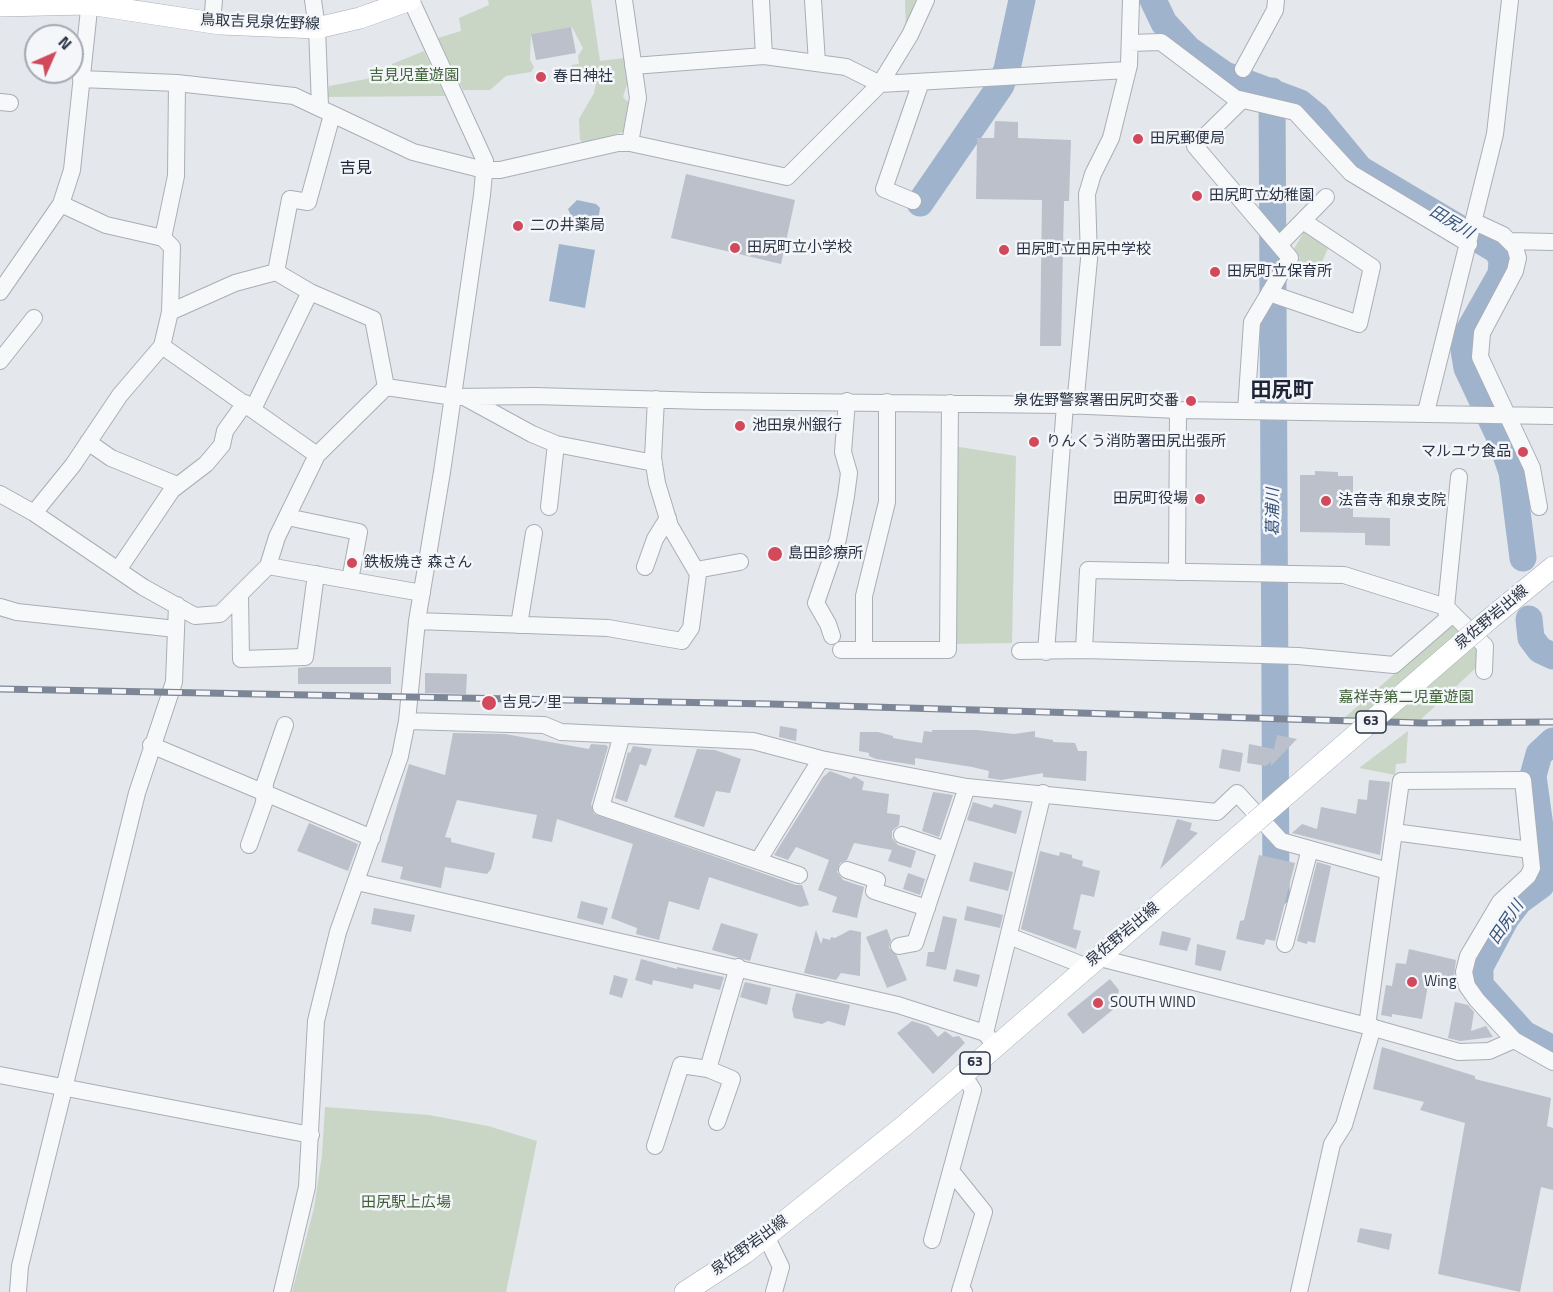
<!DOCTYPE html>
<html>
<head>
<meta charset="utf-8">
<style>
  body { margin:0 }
  #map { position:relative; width:1553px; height:1292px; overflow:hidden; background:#e4e7ec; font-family:"Titillium Web",sans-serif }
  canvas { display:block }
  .north { position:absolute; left:24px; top:24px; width:60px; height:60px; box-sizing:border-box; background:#f4f6f9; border:2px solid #a4a8b1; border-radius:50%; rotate:45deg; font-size:16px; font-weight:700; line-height:24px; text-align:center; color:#2b3445 }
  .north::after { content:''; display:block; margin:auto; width:21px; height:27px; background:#d1495b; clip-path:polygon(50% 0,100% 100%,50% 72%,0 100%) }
</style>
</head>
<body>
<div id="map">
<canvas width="1553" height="1292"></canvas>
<div class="north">N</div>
</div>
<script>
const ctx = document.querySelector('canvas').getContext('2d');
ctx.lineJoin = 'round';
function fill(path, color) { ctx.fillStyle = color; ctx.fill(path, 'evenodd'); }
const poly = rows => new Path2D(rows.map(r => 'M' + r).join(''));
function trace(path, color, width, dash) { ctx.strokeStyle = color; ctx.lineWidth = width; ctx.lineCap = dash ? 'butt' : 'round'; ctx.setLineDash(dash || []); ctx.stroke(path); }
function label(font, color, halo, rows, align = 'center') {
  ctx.font = font + ' "Titillium Web","Noto Sans JP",sans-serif'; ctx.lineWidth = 5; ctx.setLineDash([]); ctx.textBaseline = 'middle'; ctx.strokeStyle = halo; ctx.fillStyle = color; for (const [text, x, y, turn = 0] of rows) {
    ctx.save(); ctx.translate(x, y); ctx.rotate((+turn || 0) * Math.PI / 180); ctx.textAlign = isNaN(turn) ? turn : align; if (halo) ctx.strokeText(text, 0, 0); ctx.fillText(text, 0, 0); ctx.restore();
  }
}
fill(poly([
  [488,0,591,0,600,61,624,58,628,81,623,97,630,104,626,131,584,144,580,140,579,119,594,93,596,83,588,75,575,77,570,74,572,65,579,64,578,56,583,48,572,27,531,34,530,60,534,67,531,72,506,76,490,90,463,90,438,38,461,31,459,18,489,5],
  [905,0,916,0,906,31],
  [424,51,445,96,327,97,329,86,393,74,392,64],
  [1304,232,1329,246,1315,278,1296,269,1300,257,1292,252],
  [953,446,1016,456,1012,643,950,644],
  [1450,625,1466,625,1484,645,1481,663,1415,725,1343,719],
  [1408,731,1406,763,1396,764,1395,775,1359,768],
  [325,1107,429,1115,488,1126,537,1141,506,1292,292,1292,314,1208,322,1155]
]), '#c9d6c5');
fill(poly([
  [577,200,596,204,600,208,598,221,592,224,573,220,568,209],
  [559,244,595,250,585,308,549,301]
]), '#9fb4cc');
trace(poly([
  [1153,0,1164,23,1188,49,1225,75,1300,103,1317,117,1360,169,1498,251,1502,261,1501,274,1467,334,1464,350,1467,368,1500,438,1512,472,1523,558],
  [1272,91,1276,894],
  [920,203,1001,85,1007,69,1022,0],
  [1529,619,1531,638,1540,650,1553,656],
  [1553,741,1539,754,1533,776,1546,870,1541,885,1519,901,1506,918,1480,967,1480,985,1524,1034,1553,1049]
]), '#9fb4cc', 27);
fill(poly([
  [571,27,576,53,536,60,531,34],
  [995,121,1018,122,1018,138,1071,140,1069,201,1064,201,1061,346,1040,346,1042,200,976,199,977,138,994,138],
  [686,174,795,200,781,264,671,238],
  [1315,471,1338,472,1338,476,1353,476,1353,517,1390,518,1390,546,1365,545,1365,533,1300,532,1300,475,1315,475],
  [306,667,391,667,391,684,298,684,298,668],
  [425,673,467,674,466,694,425,693],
  [780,726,797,729,796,741,779,737],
  [932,730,977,730,1014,734,1035,731,1035,737,1053,740,1053,742,1075,743,1078,751,1087,751,1086,781,1043,777,1043,773,1001,780,988,778,989,771,972,767,915,758,915,765,876,759,869,756,869,753,859,751,860,732,878,732,893,736,893,738,922,743,924,731,932,732],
  [453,733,505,734,589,749,591,744,606,745,608,747,591,804,594,814,796,885,802,885,809,905,800,907,709,877,699,910,669,901,659,940,636,934,637,928,611,918,633,844,557,819,552,842,532,838,537,815,457,800,445,837,451,838,451,842,495,853,491,869,487,874,445,867,441,888,400,879,403,867,381,862,409,764,445,775],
  [1277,735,1297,739,1271,766,1271,762,1266,766,1247,763,1249,744,1274,749],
  [633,746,652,749,646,766,640,764,627,802,615,798,628,752,630,753],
  [697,749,715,750,741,759,730,793,716,791,704,827,674,817],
  [1222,749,1243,753,1240,772,1219,768],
  [830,771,851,779,854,776,864,782,862,790,889,794,887,813,900,815,899,825,892,831,892,838,898,845,916,851,911,868,888,861,892,850,854,843,847,860,840,863,837,872,843,880,864,887,857,918,832,912,837,897,818,890,829,860,796,847,788,860,774,855,823,777],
  [1369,780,1390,782,1380,855,1292,833,1302,824,1317,829,1321,807,1356,814,1358,799,1367,800],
  [933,792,953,795,939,837,922,831],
  [973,802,992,808,994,804,1022,811,1016,834,967,820],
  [1177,819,1192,823,1190,830,1198,833,1160,869],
  [309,823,358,844,348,871,297,851],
  [1040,851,1059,856,1060,852,1072,855,1072,858,1083,861,1082,866,1100,871,1094,897,1081,894,1073,929,1081,931,1076,949,1021,929],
  [1259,855,1295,863,1275,941,1266,939,1264,945,1236,939,1240,921,1244,920],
  [974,862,1013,872,1008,891,969,881],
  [1317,862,1331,866,1315,943,1308,941,1307,944,1297,941],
  [908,873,925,879,920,895,903,889],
  [581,901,608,908,603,925,577,918],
  [967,906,1003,915,1000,928,964,920],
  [374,908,415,915,411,932,371,924],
  [943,916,957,919,946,970,926,966,928,952,934,952],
  [721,923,758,934,750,961,712,950],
  [887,929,891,940,889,948,897,956,907,980,887,988,866,937],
  [816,930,821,944,823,938,830,940,831,937,835,938,850,930,861,932,860,976,841,973,836,980,804,973],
  [1162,931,1191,938,1187,951,1159,945],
  [1197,944,1226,951,1221,971,1195,965],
  [1409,949,1456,960,1454,977,1447,976,1446,982,1429,979,1422,1019,1392,1014,1392,1017,1381,1015,1386,985,1392,986,1396,963,1406,964],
  [641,959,677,969,677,967,724,977,720,990,694,984,693,989,653,980,652,985,635,980],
  [956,969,980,975,977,987,953,981],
  [614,975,628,979,622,998,609,994],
  [1110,979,1119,990,1115,1008,1083,1034,1067,1014],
  [745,982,771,988,767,1005,740,997],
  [796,993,850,1005,845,1026,828,1021,822,1024,794,1018,792,1009],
  [1455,1002,1468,1005,1474,1012,1471,1031,1486,1026,1493,1037,1460,1041,1448,1038],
  [912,1021,928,1026,938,1037,945,1031,953,1037,959,1036,965,1043,933,1074,897,1033],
  [1382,1047,1475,1076,1475,1079,1551,1098,1547,1126,1553,1128,1553,1190,1541,1187,1520,1292,1438,1274,1465,1123,1420,1110,1424,1102,1373,1089],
  [1360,1228,1392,1234,1389,1250,1357,1242]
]), '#bbc0ca');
const minor = poly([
  [313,0,317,28,320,106],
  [624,0,638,98,630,143],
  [761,0,764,56,846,67,880,84,1127,70],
  [813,0,817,63],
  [212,23,214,0],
  [1130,43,1161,42,1235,98,1295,112,1351,173,1469,244],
  [633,66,764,56],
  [1243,69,1275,10,1276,0],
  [81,79,177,83,294,96,413,152,484,170,500,170,618,143,630,143,787,177,880,84,910,35,926,0],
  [1242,100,1195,146,1279,245],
  [0,102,10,103],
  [913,201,884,189,921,82],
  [61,204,106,225,163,238],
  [1475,222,1503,235,1515,247,1518,258,1515,271,1482,333,1480,357,1532,468,1539,507],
  [1509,241,1553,242],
  [276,272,290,199,308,202,332,115],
  [0,292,61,204,72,170,90,0],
  [1269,293,1359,324,1372,267,1303,221],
  [170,312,235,283,276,272,310,292,373,319,386,387],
  [162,346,317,455],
  [0,361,34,318],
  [386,387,454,397,535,396,704,401,1065,405,1178,410,1553,416],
  [466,398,532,434,556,444,654,463],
  [1075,406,1089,259,1087,194,1093,174,1111,138,1129,65,1131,0],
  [253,409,310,292],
  [1246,411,1252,322,1290,258,1279,245,1326,197],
  [1426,412,1495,134,1510,0],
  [88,442,111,458,177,485],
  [0,494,34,513,143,587,195,616,220,614,268,566,277,537,317,455,386,387],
  [549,507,556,444],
  [34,513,73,465,120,395,162,346,170,312,172,247,163,238,176,176,177,83],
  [287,517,359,532,350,580],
  [268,566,422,593],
  [645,567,655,539,668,518],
  [118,570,172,490,206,464,222,445,225,431,245,403],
  [696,570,740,562],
  [1177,572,1178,410],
  [240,595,241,659,305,657,316,574],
  [0,607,17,612,176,629],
  [417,621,608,628,682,641,691,628,698,574,670,526,657,483,653,458,656,399],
  [519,625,534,533],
  [832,636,828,624,816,603,838,539,846,496,849,473,843,452,847,401],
  [841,650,948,650,950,403],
  [864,650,864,596,887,502,887,402],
  [1084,650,1298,656,1394,665,1447,619,1446,607,1459,477],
  [1020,651,1084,650,1088,570,1344,575,1446,607,1485,646,1484,671],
  [1046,652,1065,405],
  [407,721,544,725,561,732,753,741,821,759,967,787,1217,812,1237,793,1281,841,1388,871],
  [622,735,601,807,799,875],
  [151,745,372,838],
  [1394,832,1530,850],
  [902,835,946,850],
  [249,845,264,803,265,783,285,725],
  [758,861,821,759],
  [847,870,877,880,874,891,927,908],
  [357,882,898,1005,985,1033,995,1045],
  [1009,936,1085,966],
  [1285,944,1310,849],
  [899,946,915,943,967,787],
  [1096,957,1367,1026,1459,1052,1489,1051,1514,1040,1553,1062],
  [1367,1026,1401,781,1523,780,1532,868,1528,876,1500,902,1468,956,1464,972,1467,986,1477,1000,1514,1040],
  [985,1033,1043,793],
  [708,1069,738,967],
  [0,1075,311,1135],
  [655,1146,681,1065,708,1069,732,1079,717,1122],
  [951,1171,984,1212,960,1291,964,1292],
  [766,1236,781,1267,774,1292],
  [932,1240,973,1090,963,1074],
  [18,1292,20,1266,137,793,174,682,177,605],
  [282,1292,307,1187,316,1021,338,932,400,756,407,721,417,621,442,472,482,195,485,161,411,0],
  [1299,1292,1332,1144,1344,1125,1373,1027]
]);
const major = poly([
  [0,6,89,4,220,24,317,28,360,18,410,0],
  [1486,622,1553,567],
  [685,1292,745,1253,905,1125,1255,822]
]);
trace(minor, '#a9aeb7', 18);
trace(major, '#a3abb8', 22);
trace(minor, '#f7f8fa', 16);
trace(major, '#fff', 21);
const rail = poly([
  [0,689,770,704,1423,723,1553,722]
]);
trace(rail, '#7d8696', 7);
trace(rail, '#f4f6f9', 4.5, [14]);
const majorBridge = poly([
  [1255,822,1486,622]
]);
trace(majorBridge, '#a3abb8', 22, []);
trace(majorBridge, '#fff', 21);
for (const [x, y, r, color] of [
  [541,77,6,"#d1495b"],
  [1138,139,6,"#d1495b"],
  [1197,196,6,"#d1495b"],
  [518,226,6,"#d1495b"],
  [735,248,6,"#d1495b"],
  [1004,250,6,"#d1495b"],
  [1215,272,6,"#d1495b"],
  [1191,401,6,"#d1495b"],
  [740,426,6,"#d1495b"],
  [1034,442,6,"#d1495b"],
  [1523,452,6,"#d1495b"],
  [1200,499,6,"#d1495b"],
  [1326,501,6,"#d1495b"],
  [775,554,8,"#d1495b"],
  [352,563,6,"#d1495b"],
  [489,703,8,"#d1495b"],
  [1412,982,6,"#d1495b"],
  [1098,1003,6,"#d1495b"]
]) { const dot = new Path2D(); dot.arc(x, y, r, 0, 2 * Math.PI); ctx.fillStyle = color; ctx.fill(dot); trace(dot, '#f4f6f9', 2); }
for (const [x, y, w] of [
  [1371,722,30],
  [975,1063,30]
]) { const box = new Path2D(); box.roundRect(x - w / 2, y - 11, w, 22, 4.5); ctx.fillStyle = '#f4f6f9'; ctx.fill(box); trace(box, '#2b3445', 1.5); }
label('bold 14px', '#2b3445', null, [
  ["63",1371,722],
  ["63",975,1063]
]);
label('15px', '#2b3445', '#f4f6f9', [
  ["鳥取吉見泉佐野線",260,23,2],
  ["泉佐野岩出線",1492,618,-40],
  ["泉佐野岩出線",1123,935,-40],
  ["泉佐野岩出線",750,1246,-36]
]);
label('15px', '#3f6138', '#f4f6f9', [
  ["吉見児童遊園",414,76],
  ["嘉祥寺第二児童遊園",1406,698],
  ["田尻駅上広場",406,1203]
]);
label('15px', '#2b3445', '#f4f6f9', [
  ["春日神社",553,77],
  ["田尻郵便局",1150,139],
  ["田尻町立幼稚園",1209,196],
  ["二の井薬局",530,226],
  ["田尻町立小学校",747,248],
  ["田尻町立田尻中学校",1016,250],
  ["田尻町立保育所",1227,272],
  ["泉佐野警察署田尻町交番",1179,401,"right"],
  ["池田泉州銀行",752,426],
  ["りんくう消防署田尻出張所",1046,442],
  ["マルユウ食品",1511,452,"right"],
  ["田尻町役場",1188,499,"right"],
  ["法音寺 和泉支院",1338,501],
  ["島田診療所",788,554],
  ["鉄板焼き 森さん",364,563],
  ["吉見ノ里",502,703],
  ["Wing",1424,982],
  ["SOUTH WIND",1110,1003]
], 'left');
label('16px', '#1d2536', '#f4f6f9', [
  ["吉見",356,169]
]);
label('italic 16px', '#34527a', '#f4f6f9', [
  ["田尻川",1451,223,31],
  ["葛浦川",1274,512,-90],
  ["田尻川",1507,923,-56]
]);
label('bold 21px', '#1d2536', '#f4f6f9', [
  ["田尻町",1282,392]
]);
</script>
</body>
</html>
